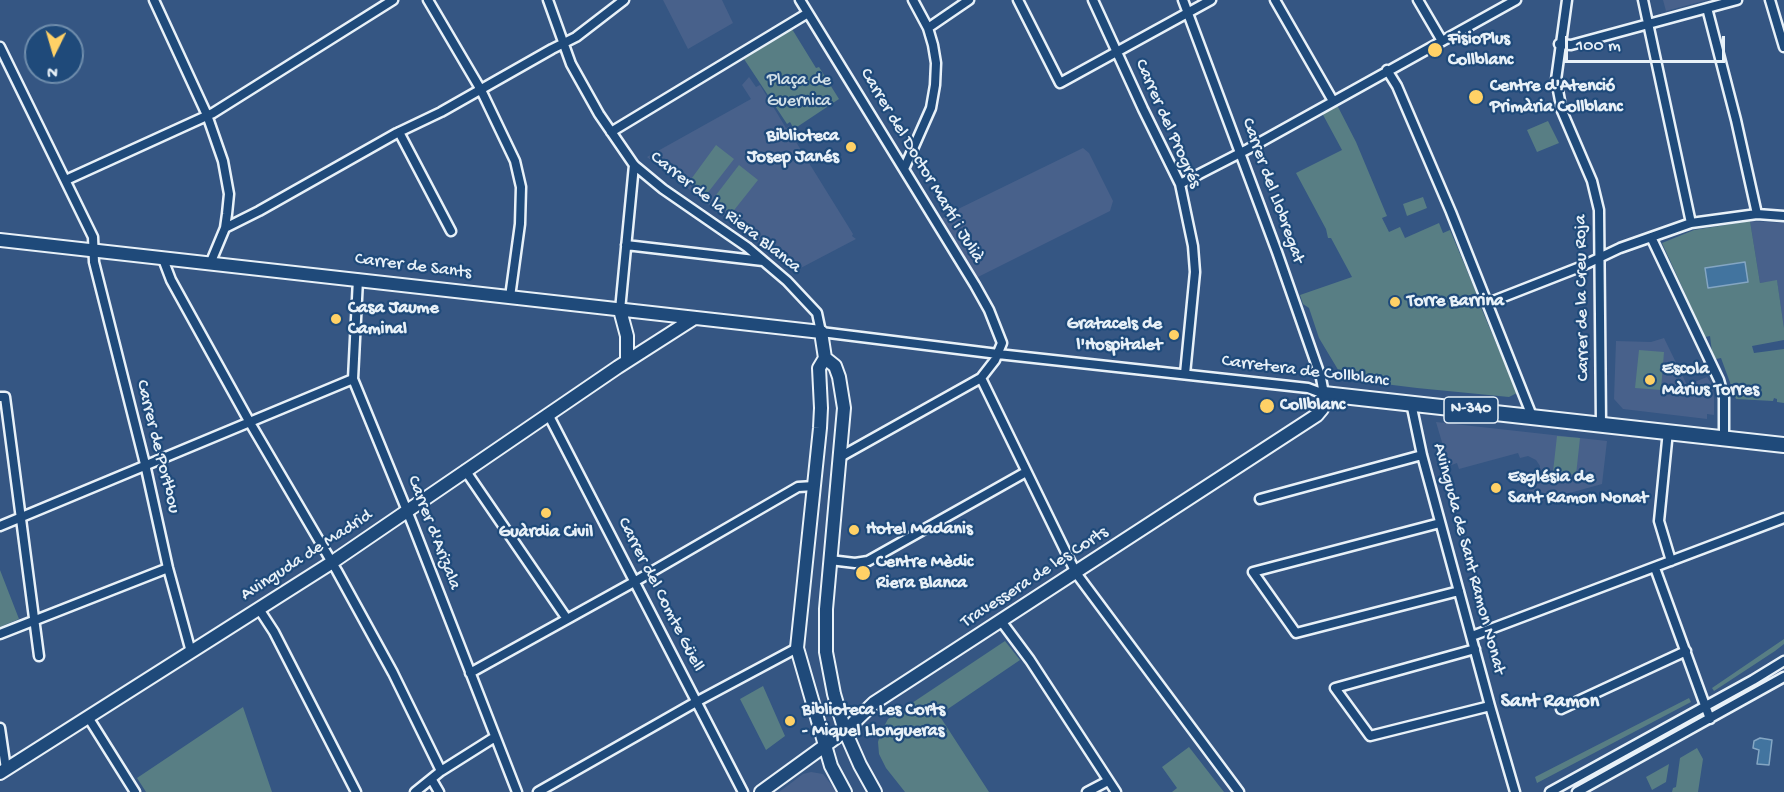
<!DOCTYPE html>
<html>
<head>
<meta charset="utf-8">
<style>
  body { margin:0 }
  #map { position:relative; width:1784px; height:792px; overflow:hidden; background:#355683; font-family:"Gochi Hand",sans-serif }
  canvas { display:block }
  .north { position:absolute; left:24px; top:24px; width:60px; height:60px; box-sizing:border-box; background:#1f4a7a; border:2px solid #6f8dac; border-radius:50%; rotate:185deg; font-size:16px; font-weight:700; line-height:24px; text-align:center; color:#e8f1f8 }
  .north::after { content:''; display:block; margin:auto; width:21px; height:27px; background:#ffd166; clip-path:polygon(50% 0,100% 100%,50% 72%,0 100%) }
  .scale { position:absolute; left:1565px; top:36px; width:160px; height:27px; box-sizing:border-box; border:3px solid #e8f1f8; border-top:0; padding-left:8px; font-size:18px; line-height:21px; white-space:nowrap; color:#e8f1f8; -webkit-text-stroke:4px #1f4a7a; paint-order:stroke }
</style>
</head>
<body>
<div id="map">
<canvas width="1784" height="792"></canvas>
<div class="north">N</div>
<div class="scale">100 m</div>
</div>
<script>
const ctx = document.querySelector('canvas').getContext('2d');
ctx.lineJoin = 'round';
function fill(path, color) { ctx.fillStyle = color; ctx.fill(path, 'evenodd'); }
const poly = rows => new Path2D(rows.map(r => 'M' + r).join(''));
function trace(path, color, width, dash) { ctx.strokeStyle = color; ctx.lineWidth = width; ctx.lineCap = dash ? 'butt' : 'round'; ctx.setLineDash(dash || []); ctx.stroke(path); }
function label(font, color, halo, rows, align = 'center') {
  ctx.font = font + ' "Gochi Hand",sans-serif'; ctx.lineWidth = 4.5; ctx.setLineDash([]); ctx.textBaseline = 'middle'; ctx.strokeStyle = halo; ctx.fillStyle = color; for (const [text, x, y, turn = 0] of rows) {
    ctx.save(); ctx.translate(x, y); ctx.rotate((+turn || 0) * Math.PI / 180); ctx.textAlign = isNaN(turn) ? turn : align; if (halo) ctx.strokeText(text, 0, 0); ctx.fillText(text, 0, 0); ctx.restore();
  }
}
fill(poly([
  [663,0,722,0,733,23,688,49],
  [1663,0,1707,0,1666,11],
  [749,77,756,87,760,85,786,128,789,126,798,140,796,142,853,234,852,236,856,239,795,271,647,157,751,99,742,85],
  [1083,148,1089,153,1113,201,1110,211,978,277,941,219,954,211],
  [1750,221,1784,223,1784,328,1777,281,1760,283],
  [1664,338,1687,385,1707,377,1711,383,1714,396,1714,415,1707,414,1707,419,1623,409,1614,399,1616,341,1651,342],
  [1436,422,1607,441,1602,484,1530,504,1527,491,1530,490,1526,479,1534,477,1539,473,1540,466,1536,460,1528,456,1520,458,1518,453,1459,469,1457,463,1449,466],
  [811,772,823,774,837,792,779,792,803,774]
]), '#48618b');
fill(poly([
  [792,29,816,68,819,67,839,99,794,129,790,122,787,124,744,59],
  [1337,105,1356,142,1387,216,1382,218,1389,232,1400,227,1405,238,1439,223,1443,233,1450,230,1478,297,1475,299,1476,303,1478,306,1480,305,1517,393,1509,397,1417,388,1344,379,1340,373,1319,338,1309,308,1303,304,1300,295,1352,277,1331,238,1328,238,1326,229,1296,173,1342,150,1322,113],
  [1548,121,1559,143,1537,152,1527,130],
  [716,145,734,159,706,195,689,182],
  [739,165,758,180,731,214,713,199],
  [1423,197,1427,208,1407,216,1403,204],
  [1750,221,1760,283,1777,280,1784,328,1784,340,1752,346,1754,353,1784,349,1784,403,1777,402,1777,399,1774,398,1773,401,1736,399,1721,358,1716,359,1712,352,1710,336,1705,337,1662,243,1694,230],
  [1639,350,1664,352,1661,390,1635,388],
  [1557,436,1580,438,1576,475,1553,472],
  [0,570,19,619,0,627],
  [1784,639,1784,644,1775,651,1714,691,1712,688],
  [1005,641,1020,660,939,715,989,792,905,792,886,768,879,754,878,742,881,732,888,719],
  [763,686,785,736,766,750,740,699],
  [1689,698,1691,702,1537,783,1535,777],
  [243,707,272,792,146,792,137,778],
  [1189,747,1224,792,1172,792,1177,788,1162,767],
  [1697,748,1703,759,1698,792,1672,792,1673,788,1676,787,1680,758],
  [1669,764,1666,782,1652,790,1646,777]
]), '#587e84');
const water = poly([
  [1745,262,1748,282,1708,288,1705,268,1745,262],
  [1760,738,1772,740,1769,765,1757,764,1759,750,1753,748,1754,741,1760,738]
]);
fill(water, '#42749f');
trace(water, '#84a6c3', 1.5);
const street = poly([
  [154,0,207,115,223,161,229,194,227,214,225,228,210,264],
  [428,0,481,90,515,161,521,187,520,224,510,297],
  [548,0,571,64,599,114,634,165,663,189,747,247,787,281,817,313,821,332,998,354,1308,388,1324,394,1321,378,1277,252,1183,0],
  [800,0,975,285,989,310,1002,343,995,360,981,378,840,457],
  [1018,0,1060,83,1211,0],
  [1093,0,1143,109,1180,184,1193,246,1195,272,1185,374],
  [1275,0,1333,101],
  [1418,0,1442,41],
  [1567,0,1556,80,1562,111,1592,181,1599,210,1601,424],
  [1643,0,1691,223],
  [1770,0,1784,47],
  [1707,8,1736,120,1757,214],
  [928,28,969,0],
  [1559,44,1571,45,1737,0],
  [0,47,93,237,94,262,145,464,168,568,191,652],
  [1387,70,1397,86,1451,212,1532,416],
  [399,132,451,231],
  [611,132,808,13],
  [904,169,931,108,935,85,936,63,933,45,928,28,913,0],
  [66,180,213,113,393,0],
  [1180,184,1248,149,1516,0],
  [225,228,259,211,397,133,441,112,552,49,576,37,624,0],
  [1651,237,1719,380,1724,398,1724,438],
  [626,245,763,261],
  [163,259,171,280,249,421,337,571,393,673,441,771],
  [358,279,353,379,412,523,517,792],
  [1488,303,1580,267,1620,248,1691,223,1757,214,1784,216],
  [620,310,634,165],
  [981,378,1076,573,1239,792],
  [0,397,5,397,39,656],
  [1411,403,1422,455,1490,706,1515,792],
  [548,414,743,792],
  [1668,431,1659,521,1671,561],
  [465,470,567,619],
  [1260,499,1422,455],
  [1440,523,1253,572,1296,633,1459,591],
  [0,526,353,379],
  [830,560,855,563,868,561,1026,472],
  [1655,568,1710,719],
  [259,609,274,632,356,792],
  [1001,621,1030,660,1116,792],
  [0,634,168,568],
  [1472,636,1784,518],
  [1475,649,1335,688,1370,736,1490,706],
  [470,673,634,582,798,487,814,486],
  [1561,709,1686,651],
  [88,717,135,792],
  [0,728,6,769],
  [432,780,439,792],
  [415,792,441,771,495,737],
  [538,792,696,702,797,648],
  [1087,792,1108,781],
  [1550,792,1753,680,1784,661],
  [1577,792,1784,677]
]);
const secondary = poly([
  [0,240,821,332,825,358,835,366,839,377,844,408,826,609,826,652,834,694,845,731,860,765,875,792],
  [620,310,627,336,627,360],
  [825,358,819,368,821,408,820,428,797,648,831,766,845,792],
  [0,773,331,563,618,367,693,319],
  [761,792,845,731,874,703,1317,415,1322,409,1324,394]
]);
const primary = poly([
  [1324,394,1784,445]
]);
trace(street, '#e8f1f8', 13);
trace(secondary, '#e8f1f8', 16);
trace(primary, '#e8f1f8', 18);
trace(street, '#1f4a7a', 8);
trace(secondary, '#1f4a7a', 12);
trace(primary, '#1f4a7a', 14);
for (const [x, y, r, color] of [
  [1435,50,8,"#ffd166"],
  [1476,97,8,"#ffd166"],
  [851,147,6,"#ffd166"],
  [1395,302,6,"#ffd166"],
  [336,319,6,"#ffd166"],
  [1174,335,6,"#ffd166"],
  [1650,380,6,"#ffd166"],
  [1267,406,8,"#ffd166"],
  [1496,488,6,"#ffd166"],
  [546,513,6,"#ffd166"],
  [854,530,6,"#ffd166"],
  [863,573,8,"#ffd166"],
  [790,721,6,"#ffd166"]
]) { const dot = new Path2D(); dot.arc(x, y, r, 0, 2 * Math.PI); ctx.fillStyle = color; ctx.fill(dot); trace(dot, '#1f4a7a', 2); }
for (const [x, y, w] of [
  [1471,410,54]
]) { const box = new Path2D(); box.roundRect(x - w / 2, y - 13, w, 26, 4.5); ctx.fillStyle = '#1f4a7a'; ctx.fill(box); trace(box, '#e8f1f8', 1.5); }
label('bold 16px', '#e8f1f8', null, [
  ["N-340",1471,410]
]);
label('bold 18px', '#e8f1f8', '#1f4a7a', [
  ["FisioPlus",1448,40],
  ["Collblanc",1448,61],
  ["Centre d'Atenció",1490,87],
  ["Primària Collblanc",1490,108],
  ["Biblioteca",839,137,"right"],
  ["Josep Janés",839,158,"right"],
  ["Torre Barrina",1407,302],
  ["Casa Jaume",348,309],
  ["Caminal",348,330],
  ["Gratacels de",1162,325,"right"],
  ["l'Hospitalet",1162,346,"right"],
  ["Escola",1662,370],
  ["Màrius Torres",1662,391],
  ["Collblanc",1280,406],
  ["Església de",1508,478],
  ["Sant Ramon Nonat",1508,499],
  ["Hotel Madanis",866,530],
  ["Guàrdia Civil",546,533,"center"],
  ["Centre Mèdic",876,563],
  ["Riera Blanca",876,584],
  ["Biblioteca Les Corts",802,711],
  ["- Miquel Llongueras",802,732]
], 'left');
label('18px', '#d2e0e7', '#1f4a7a', [
  ["Plaça de",799,81],
  ["Guernica",799,102]
]);
label('18px', '#e8f1f8', '#1f4a7a', [
  ["Carrer del Progrés",1167,124,66],
  ["Carrer del Doctor Martí i Julià",921,166,59],
  ["Carrer del Llobregat",1272,191,70],
  ["Carrer de la Riera Blanca",725,213,38],
  ["Carrer de Sants",413,267,7],
  ["Carrer de la Creu Roja",1583,298,-91],
  ["Carretera de Collblanc",1305,372,7],
  ["Carrer de Portbou",157,447,76],
  ["Carrer d'Arizala",433,533,69],
  ["Avinguda de Madrid",307,556,-33],
  ["Avinguda de Sant Ramon Nonat",1468,559,75],
  ["Travessera de les Corts",1035,578,-33],
  ["Carrer del Comte Güell",660,595,63]
]);
label('bold 20px', '#e8f1f8', '#1f4a7a', [
  ["Sant Ramon",1550,703]
]);
</script>
</body>
</html>
